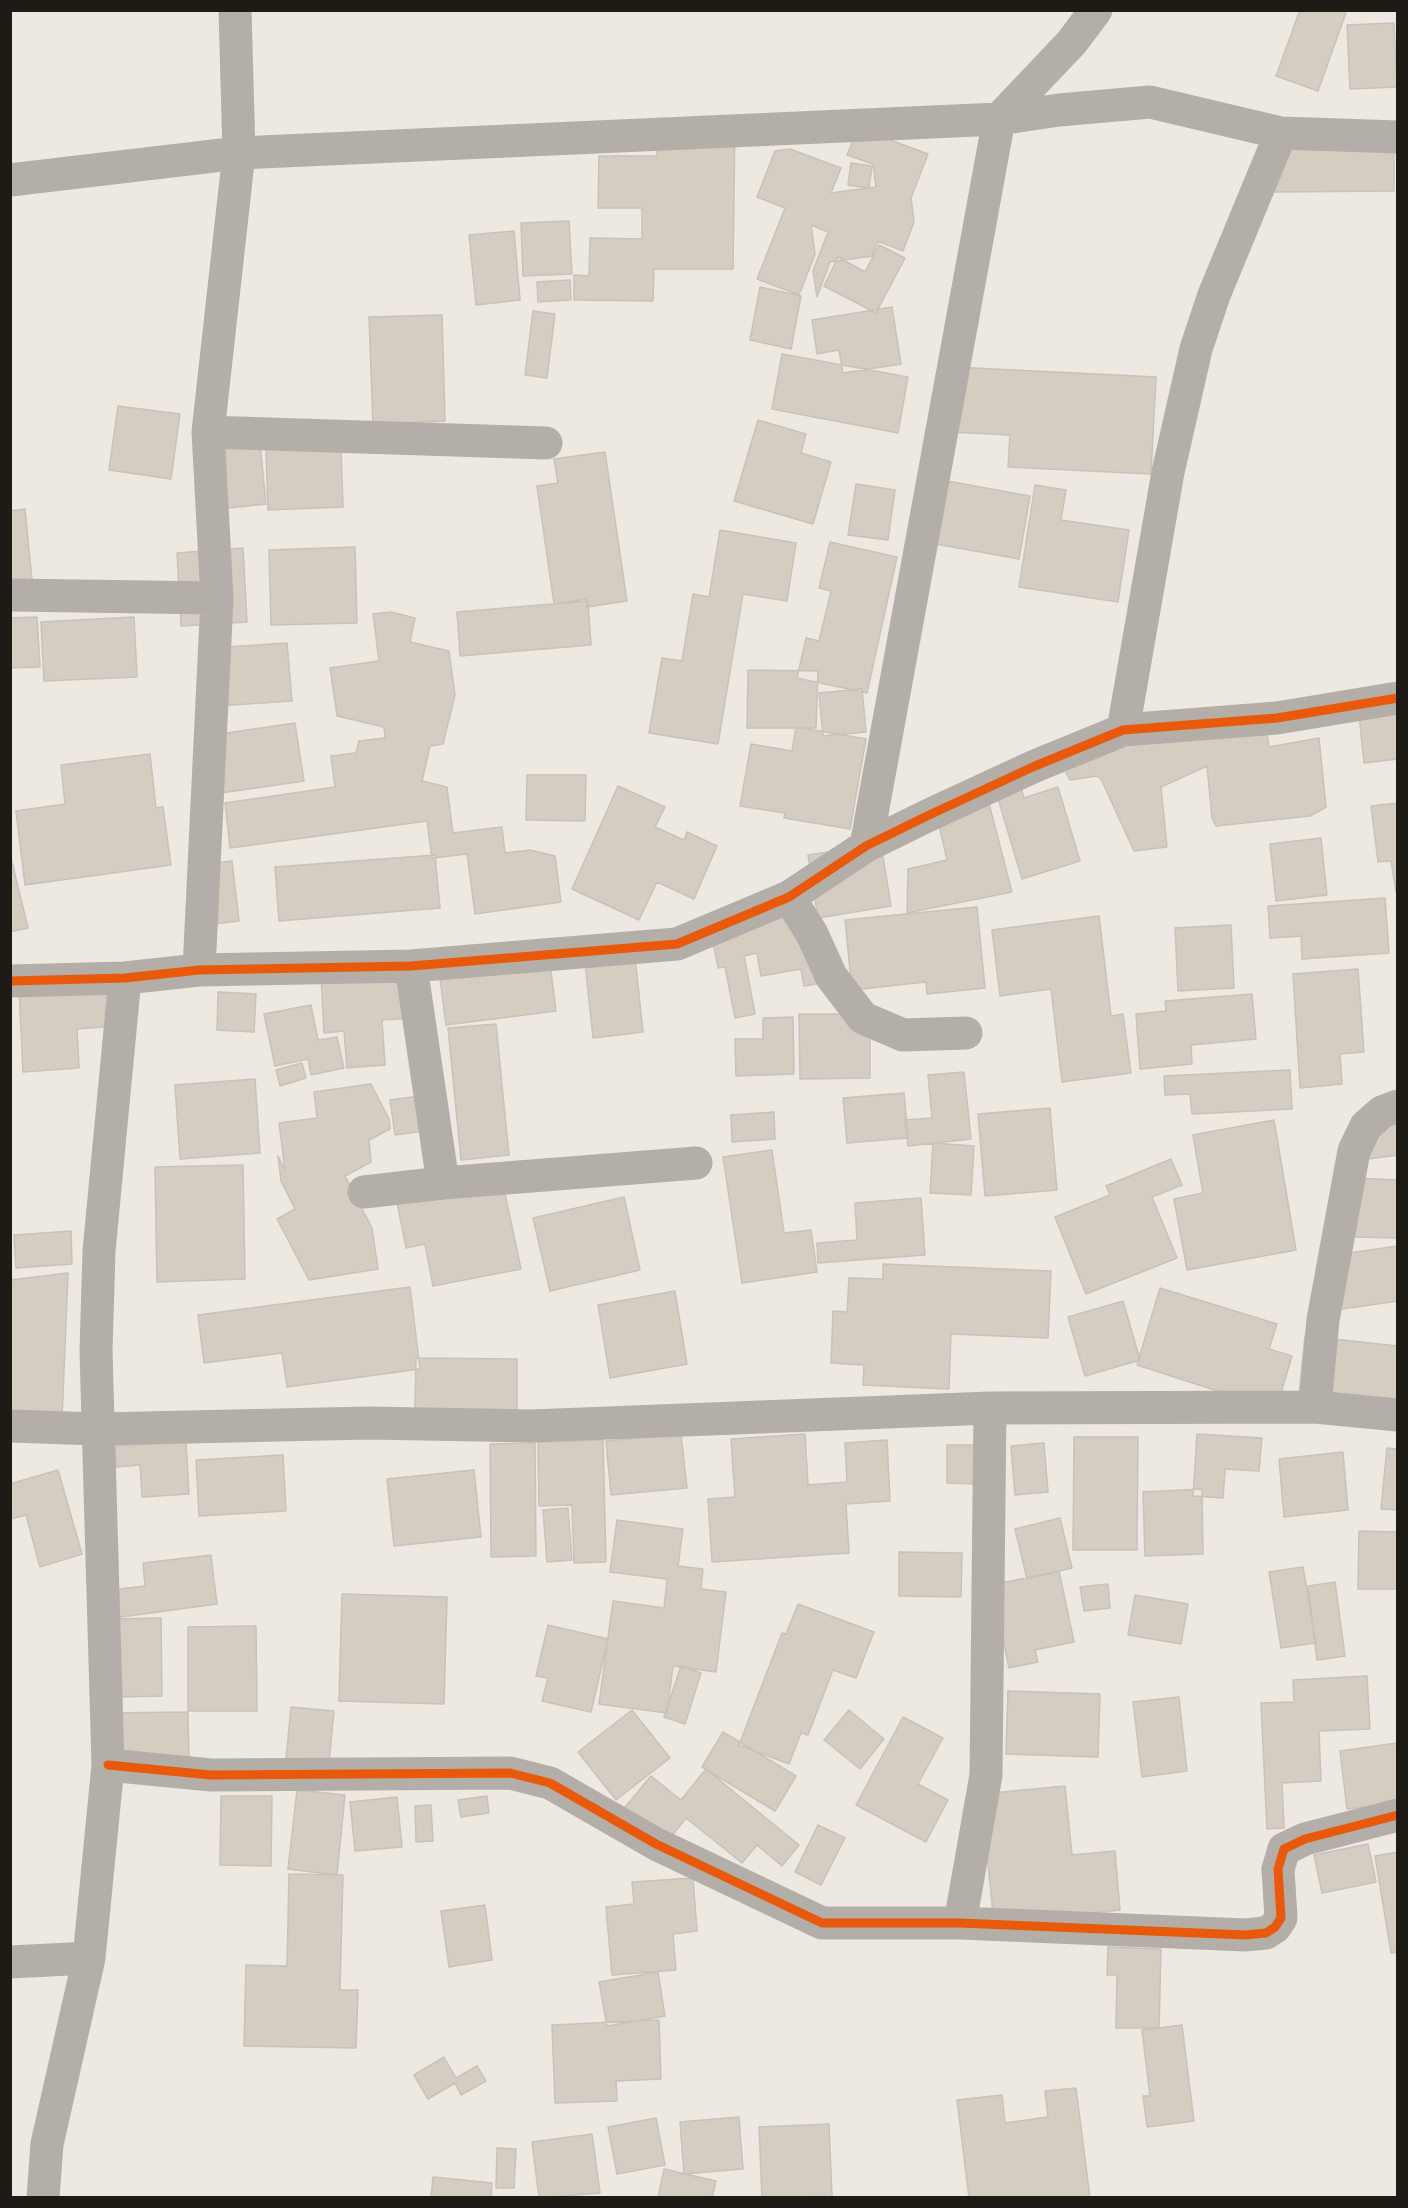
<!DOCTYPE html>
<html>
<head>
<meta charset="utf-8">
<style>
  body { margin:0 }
  #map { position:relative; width:1408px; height:2208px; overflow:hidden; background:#ede8e0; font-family:"Exo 2",sans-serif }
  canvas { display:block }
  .frame { position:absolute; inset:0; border:12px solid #1e1a15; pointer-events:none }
</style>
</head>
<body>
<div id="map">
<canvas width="1408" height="2208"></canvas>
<div class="frame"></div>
</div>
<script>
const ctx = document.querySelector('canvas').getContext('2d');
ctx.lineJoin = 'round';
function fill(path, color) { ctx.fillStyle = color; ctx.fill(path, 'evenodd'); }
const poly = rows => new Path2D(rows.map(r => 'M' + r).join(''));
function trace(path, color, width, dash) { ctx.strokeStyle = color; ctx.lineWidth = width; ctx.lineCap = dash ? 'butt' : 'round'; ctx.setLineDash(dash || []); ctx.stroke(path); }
const building = poly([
  [1300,10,1347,10,1318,91,1276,76,1300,10],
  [1394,23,1397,87,1350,89,1347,25,1394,23],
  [657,121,735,122,733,269,654,269,653,301,574,300,574,275,589,276,590,238,642,239,642,208,598,208,599,156,657,156,657,121],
  [858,128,928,154,911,198,914,222,903,251,878,241,872,256,830,262,817,297,813,271,828,232,811,225,815,254,799,295,757,279,785,208,757,197,775,151,790,149,841,168,831,193,876,187,873,164,847,155,858,128],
  [1394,132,1394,191,1275,192,1274,134,1394,132],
  [851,163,872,166,869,188,848,185,851,163],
  [569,221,572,274,523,276,521,223,569,221],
  [514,231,520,300,476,305,469,235,514,231],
  [879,245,905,258,876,313,824,286,838,257,865,272,879,245],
  [570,280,571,300,538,302,537,282,570,280],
  [760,287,801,296,791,349,750,340,760,287],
  [892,307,901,364,843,373,839,350,817,354,812,320,892,307],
  [533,311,555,314,547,378,525,375,533,311],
  [442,315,445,421,373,424,369,317,442,315],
  [782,354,908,377,898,433,772,409,782,354],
  [954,367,1156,377,1151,474,1008,467,1010,435,950,432,954,367],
  [118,406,180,414,171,479,109,470,118,406],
  [758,420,806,434,801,453,831,462,813,524,734,501,758,420],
  [260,444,266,504,211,510,205,450,260,444],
  [341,446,343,507,268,510,266,449,341,446],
  [605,452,627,601,587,607,586,599,554,604,537,486,558,483,554,459,605,452],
  [925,477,1030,496,1019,559,913,540,925,477],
  [856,484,895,490,888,540,848,535,856,484],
  [1035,485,1066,490,1061,520,1129,530,1118,602,1019,587,1035,485],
  [25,509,32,580,10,582,10,511,25,509],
  [720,530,796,543,787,601,743,594,718,744,649,733,662,658,682,661,693,594,709,597,720,530],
  [830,542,897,557,867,693,797,678,806,638,819,641,831,591,819,588,830,542],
  [355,547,357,623,271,625,269,550,355,547],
  [243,548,247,622,181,626,177,553,243,548],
  [588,601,591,645,460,656,457,612,588,601],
  [391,612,415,618,410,642,449,651,455,695,443,744,430,746,422,781,447,787,453,833,502,827,505,853,530,850,555,856,561,902,475,914,467,854,432,858,427,821,230,848,225,803,335,787,331,756,356,753,359,741,385,738,384,727,337,716,330,668,379,661,373,614,391,612],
  [37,617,40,667,10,668,10,618,37,617],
  [134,617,137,677,44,681,41,622,134,617],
  [287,643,292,701,217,706,213,648,287,643],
  [748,670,818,671,816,728,747,728,748,670],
  [862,689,866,732,823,736,819,693,862,689],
  [1398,691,1398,759,1364,763,1357,695,1398,691],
  [1265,720,1269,747,1319,738,1326,807,1310,816,1216,826,1212,818,1207,766,1161,787,1167,847,1134,851,1101,779,1097,776,1070,780,1059,760,1132,734,1265,720],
  [295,723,304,781,221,793,213,735,295,723],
  [796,727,866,739,850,829,784,818,785,813,740,806,751,744,792,751,796,727],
  [150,754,156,808,163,807,171,865,25,885,16,811,65,804,61,765,150,754],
  [527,775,586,775,585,821,526,820,527,775],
  [1018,777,1024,798,1058,787,1080,861,1022,879,994,785,1018,777],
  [618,786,665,807,655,827,684,840,687,832,717,846,694,899,657,882,639,920,572,889,618,786],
  [986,792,1012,892,907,913,908,869,947,860,937,816,986,792],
  [1398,803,1398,891,1396,892,1391,861,1378,862,1371,806,1398,803],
  [1321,838,1327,895,1276,901,1270,844,1321,838],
  [881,844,891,906,818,918,808,855,881,844],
  [10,854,28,928,10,932,10,854],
  [435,855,440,908,279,921,275,867,435,855],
  [232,861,239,921,196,926,189,866,232,861],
  [1385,898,1389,953,1302,959,1301,936,1270,938,1268,906,1385,898],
  [812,907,826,982,804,986,801,969,761,976,757,953,744,956,755,1014,735,1018,725,967,718,968,710,926,812,907],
  [977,907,985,988,927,994,926,982,852,990,845,920,977,907],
  [1099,916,1111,1016,1123,1014,1131,1073,1062,1082,1051,989,1000,996,992,930,1099,916],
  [1231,925,1234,988,1178,991,1175,928,1231,925],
  [548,947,556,1011,446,1025,439,971,548,947],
  [634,948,643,1032,593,1038,584,953,634,948],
  [1358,969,1364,1052,1340,1054,1342,1084,1300,1088,1293,974,1358,969],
  [412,970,416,1018,382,1020,385,1065,347,1068,344,1031,324,1033,321,976,412,970],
  [115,981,117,1026,77,1029,79,1068,23,1072,19,988,115,981],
  [218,992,256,994,254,1032,217,1030,218,992],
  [1252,994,1256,1039,1191,1045,1192,1064,1140,1069,1136,1014,1166,1011,1165,1001,1252,994],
  [311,1005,318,1040,337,1037,344,1068,311,1075,308,1059,275,1066,264,1014,311,1005],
  [799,1014,870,1014,870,1078,800,1079,799,1014],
  [793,1017,794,1074,736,1076,735,1039,763,1039,763,1018,793,1017],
  [496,1024,509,1155,461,1160,448,1028,496,1024],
  [302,1063,306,1078,280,1086,276,1070,302,1063],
  [1290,1070,1292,1109,1192,1114,1190,1094,1165,1095,1164,1076,1290,1070],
  [964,1072,971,1139,908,1146,905,1120,932,1118,928,1075,964,1072],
  [255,1079,260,1153,180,1159,175,1085,255,1079],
  [371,1084,389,1119,390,1129,369,1140,371,1162,345,1176,372,1228,378,1269,309,1280,277,1219,295,1209,281,1181,278,1156,285,1170,279,1123,317,1118,314,1092,371,1084],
  [904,1093,908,1138,847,1143,843,1098,904,1093],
  [420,1096,425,1131,395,1135,390,1100,420,1096],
  [1050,1108,1057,1190,985,1196,978,1114,1050,1108],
  [1398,1111,1398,1155,1368,1159,1362,1116,1398,1111],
  [774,1112,775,1139,732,1142,731,1115,774,1112],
  [1274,1120,1296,1250,1187,1270,1174,1199,1203,1193,1193,1135,1274,1120],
  [933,1143,974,1146,971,1195,930,1193,933,1143],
  [772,1150,784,1233,811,1230,817,1272,742,1283,723,1157,772,1150],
  [1171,1159,1182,1185,1152,1197,1177,1258,1086,1294,1055,1217,1110,1195,1106,1186,1171,1159],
  [243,1165,245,1279,157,1282,155,1167,243,1165],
  [501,1175,521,1269,433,1286,425,1244,406,1248,396,1197,501,1175],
  [1353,1178,1398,1180,1398,1238,1352,1237,1353,1178],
  [624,1197,640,1270,550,1291,533,1218,624,1197],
  [921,1198,925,1255,818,1263,817,1243,857,1240,855,1203,921,1198],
  [71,1231,72,1264,16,1268,14,1235,71,1231],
  [1398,1246,1398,1301,1328,1311,1320,1257,1398,1246],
  [883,1264,1051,1271,1048,1338,951,1334,949,1389,863,1385,864,1365,831,1363,833,1311,847,1312,849,1278,883,1279,883,1264],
  [68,1273,62,1419,10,1420,10,1280,68,1273],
  [410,1287,420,1369,287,1387,282,1353,204,1363,198,1315,410,1287],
  [1160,1288,1277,1324,1269,1349,1292,1356,1276,1410,1137,1365,1160,1288],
  [675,1291,687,1364,610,1378,598,1305,675,1291],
  [1123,1301,1140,1360,1085,1376,1068,1317,1123,1301],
  [1305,1336,1398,1346,1398,1404,1299,1394,1305,1336],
  [416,1358,517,1359,517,1410,415,1408,416,1358],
  [681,1434,687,1488,611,1495,606,1441,681,1434],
  [805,1434,808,1485,847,1482,845,1443,887,1440,890,1501,846,1504,849,1553,712,1562,708,1499,735,1497,731,1439,805,1434],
  [1197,1434,1262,1438,1259,1471,1225,1469,1223,1498,1193,1496,1197,1434],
  [1074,1437,1138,1437,1137,1550,1073,1550,1074,1437],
  [603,1440,606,1562,574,1563,572,1505,539,1506,538,1442,603,1440],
  [186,1442,189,1494,142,1497,140,1465,116,1467,115,1446,186,1442],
  [535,1443,536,1556,491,1557,490,1444,535,1443],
  [1044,1443,1048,1492,1015,1495,1011,1446,1044,1443],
  [947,1445,975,1445,975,1484,947,1483,947,1445],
  [1387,1448,1398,1449,1398,1510,1381,1509,1387,1448],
  [1343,1452,1348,1510,1284,1517,1279,1459,1343,1452],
  [283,1455,286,1511,199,1516,196,1460,283,1455],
  [58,1470,82,1554,40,1567,26,1515,10,1519,10,1484,58,1470],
  [474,1470,481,1537,394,1546,387,1479,474,1470],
  [1202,1489,1203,1554,1145,1556,1143,1492,1202,1489],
  [568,1508,572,1560,547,1562,543,1510,568,1508],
  [1060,1518,1072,1568,1027,1579,1015,1529,1060,1518],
  [617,1520,683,1529,678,1566,703,1569,701,1589,726,1592,716,1672,673,1666,667,1713,599,1704,613,1601,664,1608,667,1579,610,1572,617,1520],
  [1359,1531,1398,1532,1398,1589,1358,1589,1359,1531],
  [899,1552,962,1553,961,1597,899,1596,899,1552],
  [211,1555,217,1604,106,1619,102,1591,145,1586,143,1563,211,1555],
  [1303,1567,1316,1643,1281,1648,1269,1572,1303,1567],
  [1059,1571,1074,1642,1035,1650,1038,1662,1009,1668,992,1585,1059,1571],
  [1335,1582,1345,1656,1317,1660,1308,1586,1335,1582],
  [1108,1584,1110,1608,1084,1611,1080,1587,1108,1584],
  [342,1594,447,1597,444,1704,339,1701,342,1594],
  [1135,1595,1188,1604,1181,1644,1128,1635,1135,1595],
  [798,1604,874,1632,856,1678,833,1670,808,1735,801,1733,789,1764,739,1745,782,1633,786,1634,798,1604],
  [161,1618,162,1696,116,1697,114,1619,161,1618],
  [548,1625,608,1639,591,1712,542,1701,548,1678,536,1676,548,1625],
  [256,1626,257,1711,188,1711,188,1627,256,1626],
  [681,1666,701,1673,685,1724,664,1717,681,1666],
  [1367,1676,1370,1729,1319,1731,1321,1781,1282,1783,1284,1828,1267,1829,1261,1703,1294,1702,1293,1680,1367,1676],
  [1008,1691,1100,1694,1098,1757,1006,1754,1008,1691],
  [1179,1697,1187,1771,1142,1777,1133,1702,1179,1697],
  [291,1707,334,1711,329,1763,286,1759,291,1707],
  [632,1710,670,1758,616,1800,578,1752,632,1710],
  [849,1710,884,1739,860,1769,824,1740,849,1710],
  [188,1712,189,1763,104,1765,103,1713,188,1712],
  [903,1717,943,1738,918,1784,948,1800,926,1842,856,1805,903,1717],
  [723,1732,796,1776,775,1811,702,1767,723,1732],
  [1397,1743,1398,1803,1347,1809,1340,1751,1397,1743],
  [706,1769,799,1845,782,1866,757,1845,742,1863,686,1818,658,1853,616,1818,651,1776,681,1800,706,1769],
  [1065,1786,1072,1855,1115,1851,1120,1910,994,1923,981,1794,1065,1786],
  [297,1790,345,1795,337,1875,288,1869,297,1790],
  [221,1796,272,1796,271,1866,220,1865,221,1796],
  [487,1796,489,1813,461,1817,458,1800,487,1796],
  [397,1797,402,1847,355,1851,350,1802,397,1797],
  [431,1805,433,1841,416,1842,415,1806,431,1805],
  [818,1825,845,1838,821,1885,795,1872,818,1825],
  [1368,1844,1376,1882,1322,1893,1314,1855,1368,1844],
  [1398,1852,1398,1952,1391,1953,1375,1856,1398,1852],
  [289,1874,343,1875,340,1990,358,1990,356,2048,244,2046,246,1965,287,1966,289,1874],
  [693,1878,697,1931,673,1934,676,1970,612,1975,606,1907,634,1904,632,1882,693,1878],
  [485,1905,492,1960,449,1967,441,1911,485,1905],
  [1108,1947,1161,1949,1159,2028,1116,2028,1117,1975,1107,1975,1108,1947],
  [658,1972,665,2016,607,2026,599,1982,658,1972],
  [659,2020,661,2079,616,2081,617,2101,555,2103,552,2025,659,2020],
  [1182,2025,1194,2121,1147,2127,1143,2096,1150,2096,1142,2030,1182,2025],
  [444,2057,456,2078,477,2066,486,2081,461,2095,455,2083,428,2099,414,2075,444,2057],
  [1076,2088,1090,2198,969,2198,957,2100,1002,2095,1005,2123,1048,2117,1045,2091,1076,2088],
  [739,2117,743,2169,684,2174,680,2122,739,2117],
  [656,2118,665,2165,617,2174,608,2127,656,2118],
  [829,2124,832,2196,762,2198,759,2127,829,2124],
  [592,2134,600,2193,539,2198,532,2142,592,2134],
  [497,2148,516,2149,514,2188,496,2188,497,2148],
  [664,2169,716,2181,712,2198,658,2198,664,2169],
  [433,2177,492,2183,491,2198,431,2198,433,2177]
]);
fill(building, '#d5cdc1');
trace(building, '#c6c2bc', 1.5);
trace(poly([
  [10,180,239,153,999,119,1059,110,1150,102,1281,133,1398,137],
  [208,432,546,443],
  [10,595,217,598],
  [1123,730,1168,472,1196,349,1214,295,1281,133],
  [866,846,999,119,1072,42,1096,10],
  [789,897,812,934,831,976,863,1018,903,1035,966,1033],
  [411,966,443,1183,696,1163],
  [199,970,217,598,208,432,239,153,235,10],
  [10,981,125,978,199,970,411,966,677,944,789,897,866,846,927,816,1035,766,1123,730,1277,718,1398,698],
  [364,1192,443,1183],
  [1315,1407,1323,1320,1354,1151,1366,1126,1382,1112,1398,1106],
  [10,1426,98,1429,369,1423,531,1426,990,1408,1315,1407,1398,1415],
  [108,1765,211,1775,510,1773,550,1783,656,1844,822,1923,960,1923,1245,1935,1266,1933,1275,1927,1281,1918,1278,1869,1284,1849,1305,1839,1398,1815],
  [960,1923,986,1775,990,1408],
  [10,1962,89,1958],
  [43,2198,47,2144,89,1958,108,1765,96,1351,99,1251,125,978]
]), '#b3aea8', 33);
trace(poly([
  [10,981,125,978,199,970,411,966,677,944,789,897,866,846,927,816,1035,766,1123,730,1277,718,1398,698],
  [108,1765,211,1775,510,1773,550,1783,656,1844,822,1923,960,1923,1245,1935,1266,1933,1275,1927,1281,1918,1278,1869,1284,1849,1305,1839,1398,1815]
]), '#e8590c', 9);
</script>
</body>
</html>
